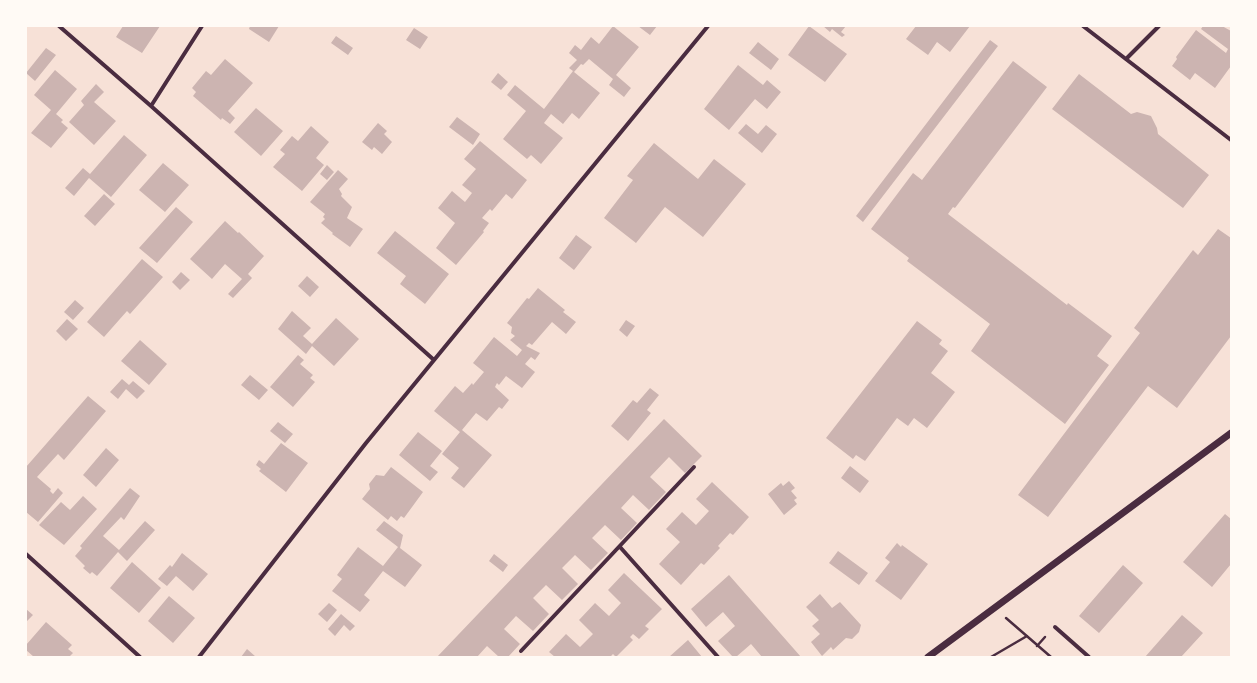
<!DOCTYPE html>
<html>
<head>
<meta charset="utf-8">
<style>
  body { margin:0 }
  #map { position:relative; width:1257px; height:683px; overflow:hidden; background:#f7e1d7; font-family:"Noto Serif",serif }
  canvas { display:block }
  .frame { position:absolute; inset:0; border:27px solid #fffaf5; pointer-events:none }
</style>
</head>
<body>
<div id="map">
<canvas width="1257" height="683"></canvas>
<div class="frame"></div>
</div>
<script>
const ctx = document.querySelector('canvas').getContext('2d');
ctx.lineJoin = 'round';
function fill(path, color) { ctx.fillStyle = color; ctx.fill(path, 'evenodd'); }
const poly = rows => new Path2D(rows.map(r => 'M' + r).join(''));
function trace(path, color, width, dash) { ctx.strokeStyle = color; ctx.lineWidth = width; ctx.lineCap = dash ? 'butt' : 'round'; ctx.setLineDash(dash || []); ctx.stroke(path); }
fill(poly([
  [123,26,160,26,142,53,116,37],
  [250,26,279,26,269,42,249,29],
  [613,26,639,47,616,75,631,88,624,97,609,85,613,79,589,59,583,65,581,64,574,72,600,93,579,119,572,113,563,124,551,114,544,123,563,138,541,164,531,155,527,159,503,139,526,111,507,95,515,85,544,109,573,71,569,68,577,60,569,53,575,45,581,50,591,37,599,44],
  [638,26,657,26,650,35],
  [809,26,847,54,825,82,788,55],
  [823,26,846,26,841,32,845,35,842,37,832,29,830,32],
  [916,26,970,26,950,52,937,42,928,55,906,39],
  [1203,26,1222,26,1231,31,1231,66,1215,88,1195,73,1190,80,1172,66,1177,59,1176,57,1196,30,1226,53,1228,49,1201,29],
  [414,28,428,37,420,49,406,40],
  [336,36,353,48,348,55,331,43],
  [990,40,998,46,863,222,856,216],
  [758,42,779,59,771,70,749,53],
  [46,48,56,55,35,81,26,73],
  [225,59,253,83,228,111,235,118,230,124,222,118,221,120,193,96,196,92,192,88,206,71,211,75],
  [1013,61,1047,87,955,208,953,207,948,214,1067,305,1068,303,1112,336,1097,356,1109,365,1065,424,971,351,990,324,907,261,909,258,871,229,913,173,922,180],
  [738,65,763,85,767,80,781,92,767,109,755,99,729,130,704,109],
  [55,70,77,89,56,114,63,120,61,122,68,128,51,148,31,133,51,110,34,95],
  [498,73,508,82,501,90,491,82],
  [1079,74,1131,114,1137,112,1151,116,1157,128,1158,134,1209,175,1183,208,1052,109],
  [96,84,104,92,94,102,116,121,94,145,69,122,84,105,81,101],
  [256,108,283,131,261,156,234,132],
  [457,117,480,134,473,145,449,127],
  [378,123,387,131,384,134,392,142,382,154,374,147,372,150,362,142],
  [746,124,758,134,766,125,777,134,762,153,738,133],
  [311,126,329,142,316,158,324,165,302,191,273,167,285,154,280,150,292,136,298,141],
  [124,135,147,155,111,197,89,178,74,196,65,188,83,168,90,174],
  [480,141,527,180,512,199,506,194,492,211,490,209,482,218,489,223,483,231,484,232,456,265,436,248,455,223,438,208,452,191,465,202,472,193,462,185,476,169,464,159],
  [654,143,698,179,714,159,746,184,703,237,665,207,636,243,604,218,633,180,627,176],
  [163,163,189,185,165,212,139,190],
  [327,165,334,172,327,180,320,174],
  [338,170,348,179,339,189,342,194,341,196,352,207,347,218,363,229,350,247,332,234,333,233,321,223,325,219,323,217,325,214,310,202],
  [104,194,115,204,95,226,84,216],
  [176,207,193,222,157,263,139,248],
  [225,221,238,233,239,232,264,256,248,274,252,278,233,298,228,294,242,279,225,264,212,279,190,259],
  [1218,229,1231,238,1231,336,1177,408,1148,386,1048,517,1018,495,1140,333,1134,328,1193,250,1198,255],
  [395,231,449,274,425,304,400,284,406,276,377,253],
  [576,235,592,247,574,270,559,258],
  [142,259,163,277,130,314,127,311,104,337,87,322],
  [181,272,190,280,180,290,172,282],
  [307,276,319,287,310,297,298,286],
  [538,288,565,310,563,312,576,322,566,334,552,322,532,345,529,343,526,346,540,353,535,360,531,357,525,364,535,372,522,388,506,376,499,385,497,383,495,387,509,400,502,409,499,407,487,421,476,413,462,430,492,455,464,488,451,478,459,468,442,454,460,432,434,411,455,386,463,393,472,383,473,385,484,372,473,363,494,337,517,356,522,350,510,340,515,336,511,333,512,327,507,323,527,298,529,299],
  [75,300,84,308,73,320,64,312],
  [292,311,311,328,303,336,312,344,336,318,359,339,334,366,312,346,306,354,278,329],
  [67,319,78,329,66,341,56,331],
  [626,320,635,326,627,337,619,330],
  [917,321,942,340,939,344,948,351,931,373,955,392,927,428,914,418,908,426,897,418,865,461,856,455,853,459,826,438],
  [140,340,167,364,149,385,121,361],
  [298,355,304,360,300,364,313,375,310,378,315,382,293,407,270,387],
  [250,375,268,390,259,400,241,385],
  [122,379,129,385,133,381,145,391,137,399,126,389,118,399,110,392],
  [650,388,659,395,647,410,651,413,628,441,611,426,633,400,637,403],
  [88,396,106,411,64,460,58,454,37,477,51,489,50,491,53,494,58,488,63,493,38,522,26,512,26,467],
  [664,419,702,456,685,473,669,457,650,477,666,492,649,510,633,495,621,508,637,523,621,540,605,525,592,538,608,553,591,570,575,555,562,568,578,584,562,600,546,585,533,598,549,614,533,631,516,616,504,629,520,644,508,657,499,657,487,646,477,657,437,657],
  [278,422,293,434,285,443,270,431],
  [418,432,442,451,430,466,438,472,430,481,399,455],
  [281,443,308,463,286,492,259,471,261,469,256,465,259,460,264,464],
  [106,448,119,460,96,487,83,475],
  [850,466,869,481,860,493,841,478],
  [391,467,423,492,404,518,401,516,397,521,391,516,388,520,362,499,370,489,369,484,376,475,384,476],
  [789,481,795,488,791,491,797,498,794,500,797,504,784,515,768,494,781,483,783,486],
  [712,482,749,517,733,535,730,533,718,546,720,548,704,565,701,563,681,585,659,564,680,542,666,529,682,512,696,525,709,511,696,499],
  [130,488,140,496,124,520,121,517,103,536,119,550,145,521,155,530,127,561,118,552,97,576,92,572,90,574,83,568,85,566,75,556,82,548,80,546],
  [83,496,97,509,64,545,39,525,61,502,70,510],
  [1225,514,1231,519,1231,564,1212,587,1183,562],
  [384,521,403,535,400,548,422,565,405,587,383,571,364,595,370,600,360,612,332,591,342,579,337,575,358,547,383,566,398,547,376,530],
  [897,543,901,547,902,545,928,564,901,600,875,581,890,562,885,558],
  [838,551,868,573,859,585,829,563],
  [182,553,208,574,193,591,176,576,167,586,158,579,170,565,172,567],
  [494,554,508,565,503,572,489,561],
  [132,562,161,588,139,613,110,588],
  [1123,565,1143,583,1099,633,1079,616],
  [624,573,662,609,645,626,649,629,639,639,633,634,630,637,633,640,616,657,613,654,610,657,555,657,549,652,566,634,580,647,593,634,579,620,595,603,609,616,621,603,608,590],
  [729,575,801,657,762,657,751,644,736,657,733,657,718,641,735,626,723,612,706,627,691,609],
  [820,594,832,608,840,602,861,625,859,632,852,639,846,638,833,650,831,647,822,656,811,642,820,634,812,626,819,620,806,607],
  [169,596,195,618,173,643,148,621],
  [329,603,337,610,327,622,318,614],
  [26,609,33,615,26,622],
  [341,614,355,626,350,631,344,625,335,636,328,629],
  [1182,615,1203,633,1181,657,1145,657],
  [46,622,72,645,68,649,73,653,69,657,34,657,26,650,26,645],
  [688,640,702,657,669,657],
  [247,649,256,657,241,657]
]), '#ccb4b1');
trace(poly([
  [1006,618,1051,657],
  [1037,646,1045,637],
  [991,657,1027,636]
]), '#4a2c40', 2.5);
trace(poly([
  [59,26,151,106,434,360],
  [1083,26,1231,140],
  [1126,59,1159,26],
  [151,106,202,26],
  [620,547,718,657],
  [26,554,140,657],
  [1055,627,1089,657],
  [521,651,694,467],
  [199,657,366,443,708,26]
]), '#4a2c40', 4);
trace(poly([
  [928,657,1231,433]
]), '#4a2c40', 7);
</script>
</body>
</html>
